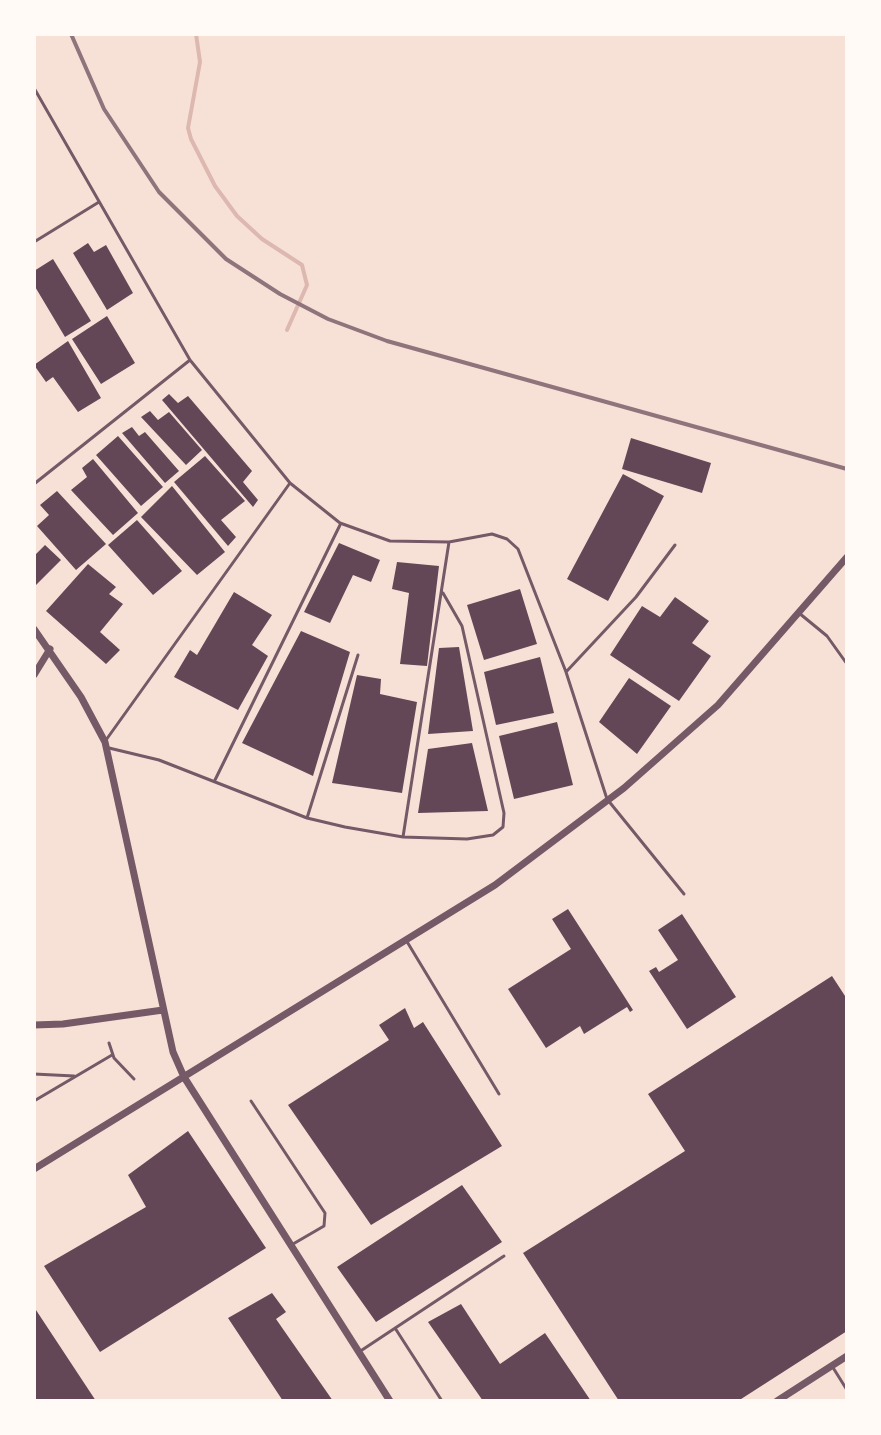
<!DOCTYPE html>
<html>
<head>
<meta charset="utf-8">
<style>
  body { margin:0 }
  #map { position:relative; width:881px; height:1435px; overflow:hidden; background:#f7e1d7; font-family:"Roboto Condensed",sans-serif }
  canvas { display:block }
  .frame { position:absolute; inset:0; border:36px solid #fffaf5; pointer-events:none }
</style>
</head>
<body>
<div id="map">
<canvas width="881" height="1435"></canvas>
<div class="frame"></div>
</div>
<script>
const ctx = document.querySelector('canvas').getContext('2d');
ctx.lineJoin = 'round';
const poly = rows => new Path2D(rows.map(r => 'M' + r).join(''));
function trace(path, color, width, dash) { ctx.strokeStyle = color; ctx.lineWidth = width; ctx.lineCap = dash ? 'butt' : 'round'; ctx.setLineDash(dash || []); ctx.stroke(path); }
function fill(path, color) { ctx.fillStyle = color; ctx.fill(path, 'evenodd'); }
trace(poly([
  [196,34,200,62,188,128,191,139,215,186,237,216,262,239,302,265,307,285,287,330]
]), '#dcb8b0', 4);
fill(poly([
  [88,243,94,252,106,245,133,293,107,310,73,253],
  [53,259,91,321,65,337,34,285,34,271],
  [107,316,135,363,101,384,72,339],
  [68,341,101,398,78,412,53,377,46,382,34,365],
  [169,394,178,403,188,396,252,471,243,482,258,500,253,507,162,400],
  [150,411,158,420,169,412,202,450,186,465,141,417],
  [132,427,139,436,145,432,179,471,165,483,122,433],
  [118,436,163,487,141,506,96,455],
  [631,438,711,463,702,493,622,469],
  [205,456,245,501,221,520,236,537,228,546,174,482],
  [93,459,138,513,113,535,71,490,87,477,82,468],
  [623,474,664,496,608,601,567,579],
  [172,486,225,552,197,575,141,517],
  [57,491,106,544,76,570,37,526,49,515,40,505],
  [137,520,182,571,153,595,108,545],
  [339,543,380,560,371,582,353,575,330,623,304,612],
  [45,545,61,560,34,587,34,556],
  [397,562,439,566,427,666,400,664,409,593,392,589],
  [88,564,116,587,109,594,123,604,100,632,120,650,106,664,46,611],
  [520,589,537,644,484,660,467,605],
  [234,592,272,615,252,645,268,656,238,710,174,677,190,650,197,655],
  [675,597,709,621,692,643,711,656,679,701,610,655,642,606,660,617],
  [301,631,350,652,313,776,242,743],
  [459,647,473,731,428,734,439,648],
  [540,657,554,713,496,725,484,672],
  [357,675,381,679,380,694,417,702,402,793,332,783],
  [629,678,671,706,637,754,599,722],
  [557,722,573,785,514,799,499,736],
  [472,743,488,811,418,813,428,749],
  [568,909,633,1010,630,1012,627,1007,584,1034,580,1026,546,1048,508,989,571,949,552,919],
  [682,914,736,997,687,1029,649,971,656,967,659,972,678,960,658,930],
  [832,976,847,999,847,1331,738,1401,619,1401,523,1253,685,1151,648,1094],
  [405,1008,414,1028,423,1022,502,1146,371,1225,288,1105,389,1040,379,1025],
  [188,1131,266,1248,100,1352,44,1266,146,1207,128,1175],
  [462,1185,502,1242,376,1322,337,1267],
  [272,1293,286,1312,276,1319,333,1401,283,1401,228,1318],
  [461,1304,500,1364,545,1333,591,1401,483,1401,428,1322],
  [34,1307,96,1401,34,1401]
]), '#644757');
trace(poly([
  [34,88,190,360,290,483,340,523,390,541,449,542,492,534,507,539,518,549,566,672,607,799,684,894],
  [34,242,99,202],
  [34,484,190,360],
  [799,613,827,636,847,664],
  [566,672,636,597,675,545],
  [106,740,290,483],
  [109,748,159,760,307,818,345,827,403,837,467,839,493,835,503,827,504,813,462,626,443,593],
  [215,780,340,525],
  [307,818,358,655],
  [403,837,449,542],
  [406,940,499,1094],
  [109,1043,114,1058,134,1079],
  [34,1074,74,1076],
  [34,1101,112,1055],
  [251,1101,325,1213,324,1226,293,1244],
  [395,1328,442,1401],
  [362,1350,504,1256],
  [832,1366,847,1390]
]), '#755966', 3);
trace(poly([
  [34,629,81,697,105,742,173,1052,184,1077,390,1401],
  [34,675,50,649],
  [34,1025,63,1024,163,1010],
  [34,1169,495,885,624,788,718,705,847,557],
  [777,1401,847,1356]
]), '#755966', 7);
trace(poly([
  [71,34,104,109,159,192,226,259,280,294,328,319,387,341,847,469]
]), '#8f747c', 4);
</script>
</body>
</html>
